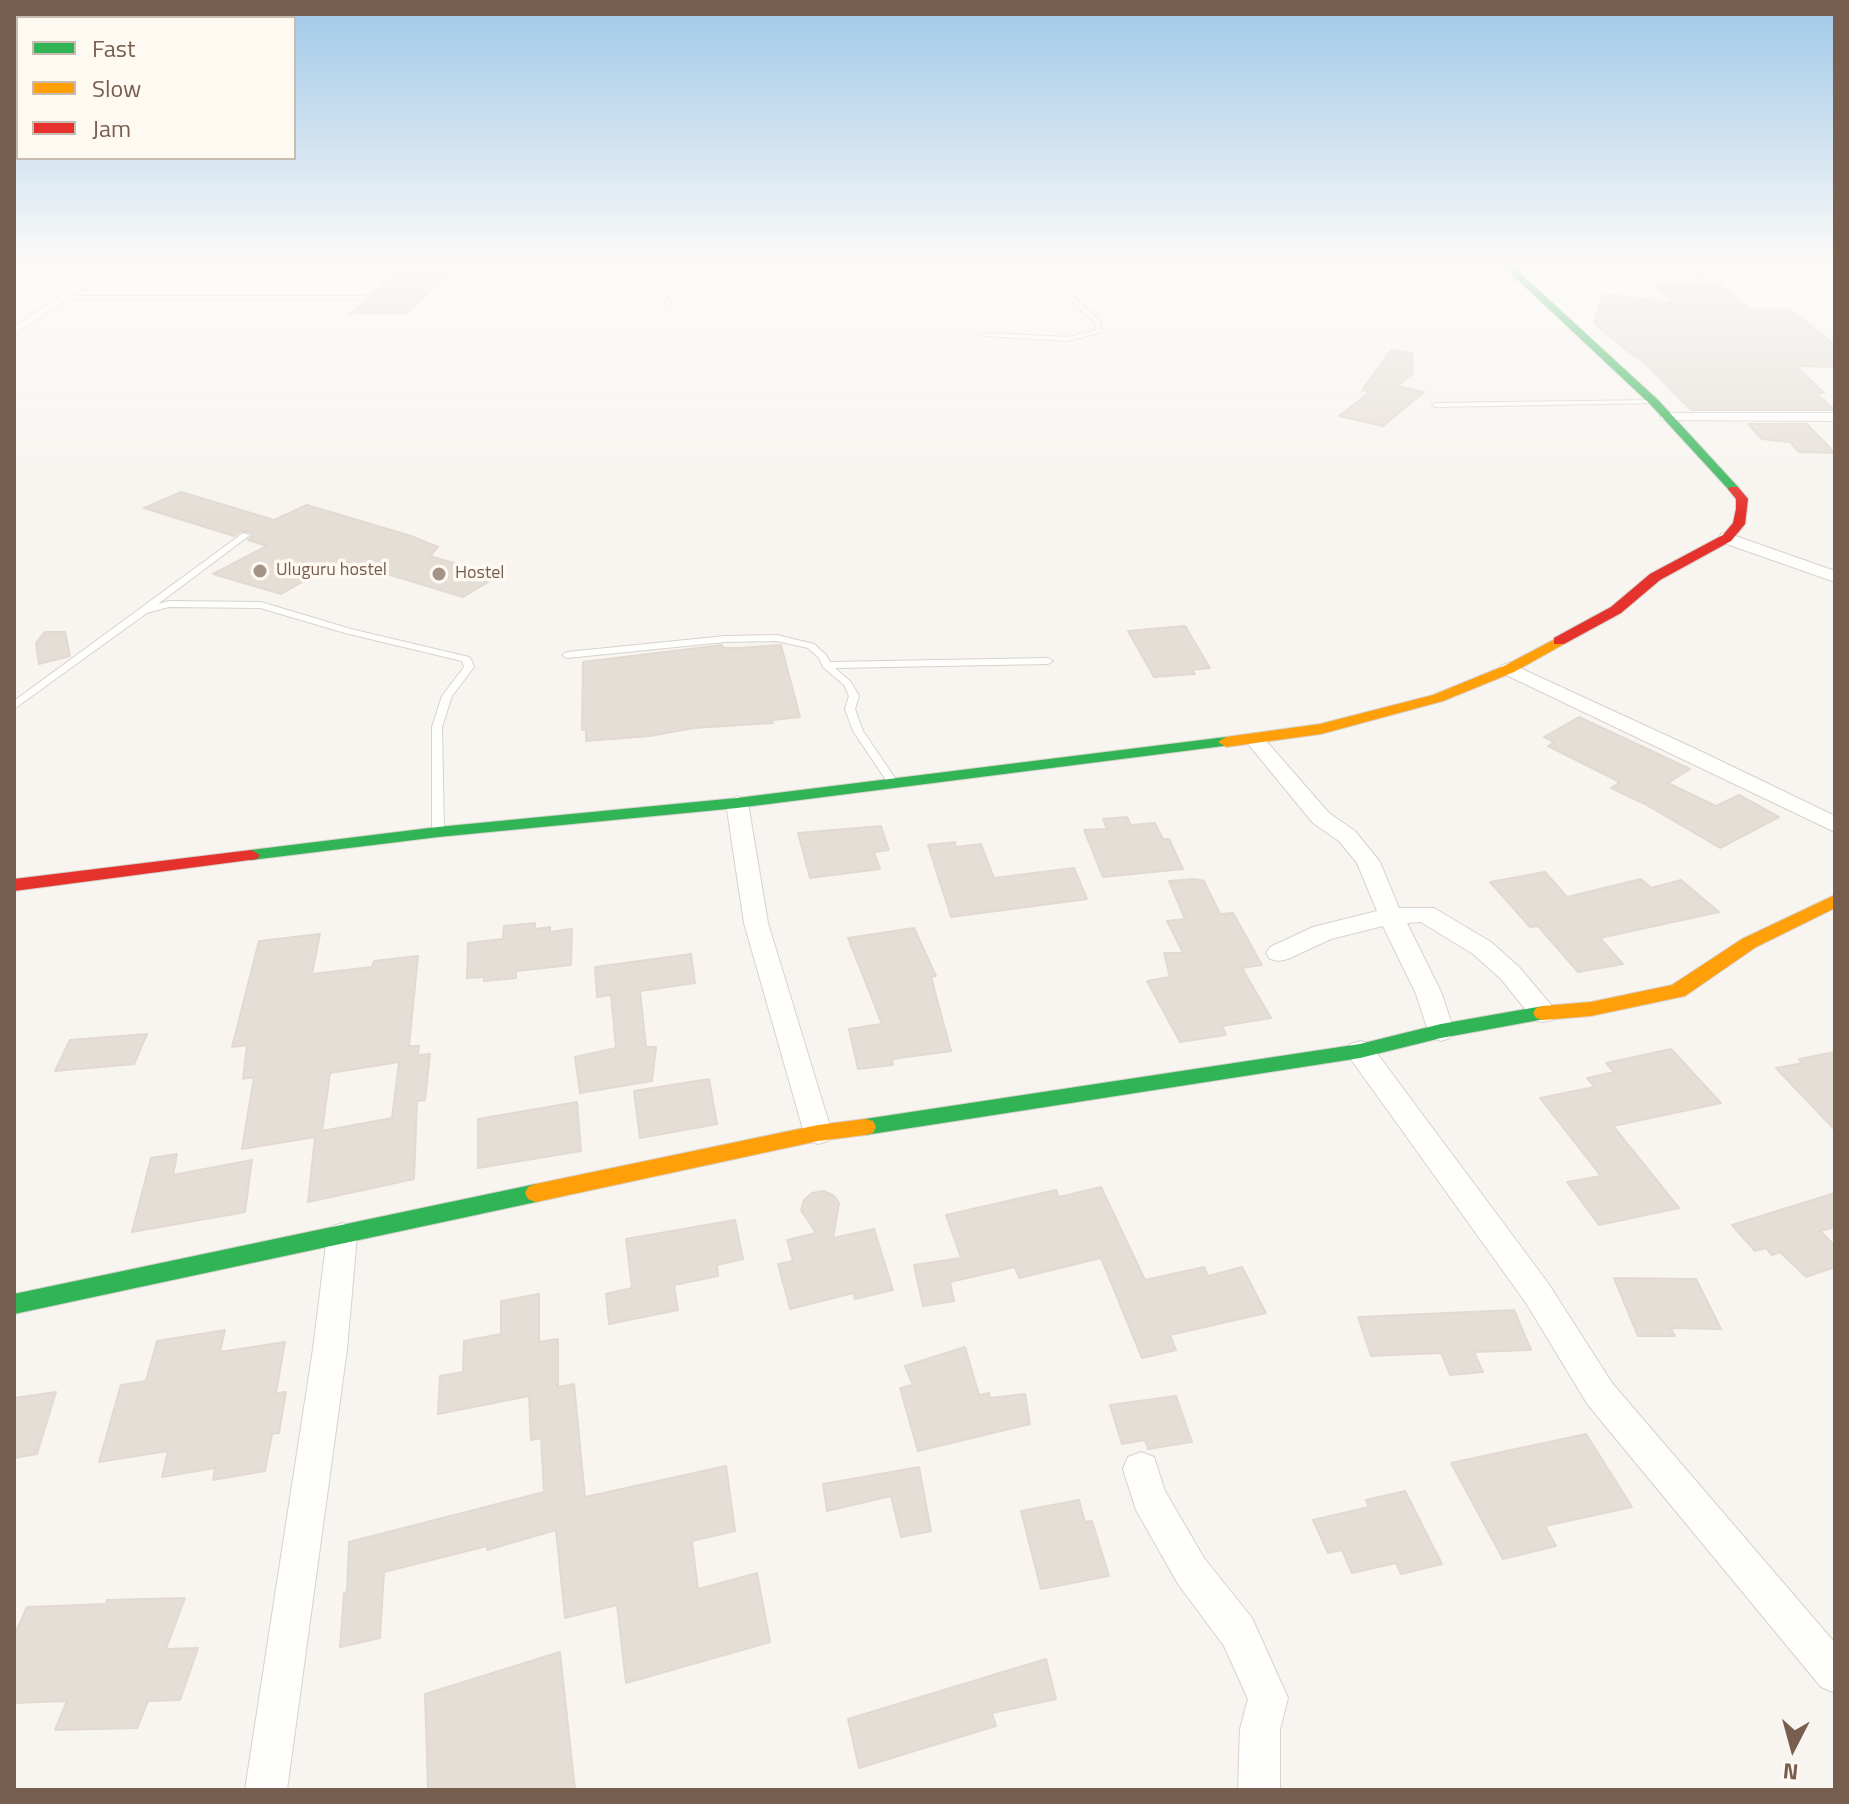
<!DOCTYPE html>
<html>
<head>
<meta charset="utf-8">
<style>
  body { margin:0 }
  #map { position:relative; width:1849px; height:1804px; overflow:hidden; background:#f8f5f0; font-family:"Titillium Web",sans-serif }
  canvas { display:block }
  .frame { position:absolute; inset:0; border:16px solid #775e4f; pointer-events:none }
  .legend { position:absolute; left:16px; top:16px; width:280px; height:144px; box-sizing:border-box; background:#fefaf2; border:2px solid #c8bcb1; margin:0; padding:10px 14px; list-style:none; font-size:24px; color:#775e4f }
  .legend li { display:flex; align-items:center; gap:16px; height:40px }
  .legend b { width:40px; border:2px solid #c8bcb1 }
  .north { position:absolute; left:1753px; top:1708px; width:80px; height:80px; -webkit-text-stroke:6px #fefaf2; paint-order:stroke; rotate:186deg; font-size:22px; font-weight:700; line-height:32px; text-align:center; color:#775e4f }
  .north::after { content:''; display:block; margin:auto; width:28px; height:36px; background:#775e4f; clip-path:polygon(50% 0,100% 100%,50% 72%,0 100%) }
</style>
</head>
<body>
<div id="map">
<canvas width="1849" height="1804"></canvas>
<div class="frame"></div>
<ul class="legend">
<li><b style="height:10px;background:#30b455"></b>Fast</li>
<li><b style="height:10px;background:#ff9f0a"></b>Slow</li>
<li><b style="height:10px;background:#e5322d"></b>Jam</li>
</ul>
<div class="north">N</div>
</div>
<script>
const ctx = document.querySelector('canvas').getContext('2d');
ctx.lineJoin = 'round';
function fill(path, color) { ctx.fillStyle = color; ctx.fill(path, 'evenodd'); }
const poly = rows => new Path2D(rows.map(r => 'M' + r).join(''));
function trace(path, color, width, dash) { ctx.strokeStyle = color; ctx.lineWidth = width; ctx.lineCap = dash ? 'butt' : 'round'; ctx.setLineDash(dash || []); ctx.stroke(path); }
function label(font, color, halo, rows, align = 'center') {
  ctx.font = font + ' "Titillium Web",sans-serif'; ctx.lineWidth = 7; ctx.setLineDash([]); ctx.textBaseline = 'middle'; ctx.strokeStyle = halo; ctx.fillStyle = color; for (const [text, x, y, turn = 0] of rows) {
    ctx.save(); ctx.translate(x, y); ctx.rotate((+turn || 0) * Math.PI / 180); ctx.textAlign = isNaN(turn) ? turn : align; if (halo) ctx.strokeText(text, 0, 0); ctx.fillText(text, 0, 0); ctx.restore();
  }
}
const building = poly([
  [425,263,460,263,406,314,349,313,370,300,370,296,388,281,425,263],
  [1633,263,1692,263,1705,274,1639,273,1646,273,1633,263],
  [1653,285,1720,285,1752,310,1791,310,1835,345,1835,367,1796,366,1824,393,1816,393,1835,410,1691,410,1639,357,1635,357,1594,323,1602,294,1676,303,1653,285],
  [1391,350,1412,353,1413,373,1397,386,1424,392,1383,426,1339,416,1370,392,1362,390,1391,350],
  [1748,424,1807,424,1835,453,1799,452,1790,442,1762,439,1748,424],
  [181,492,274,520,307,505,411,536,438,547,430,556,498,576,463,597,341,560,281,594,213,574,267,546,248,540,253,536,251,532,241,531,234,536,144,508,181,492],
  [1185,626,1210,668,1192,670,1195,674,1154,677,1128,631,1185,626],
  [45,632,65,632,70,656,39,664,36,643,45,632],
  [722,645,723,648,739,648,781,645,800,717,772,720,773,723,694,728,650,736,586,741,586,729,582,730,583,662,722,645],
  [1579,717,1690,769,1668,783,1716,806,1739,795,1779,817,1720,848,1645,804,1611,788,1620,782,1548,746,1554,742,1544,737,1579,717],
  [1127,817,1131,825,1155,823,1163,839,1169,839,1183,869,1103,877,1084,830,1107,829,1103,819,1127,817],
  [881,826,889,850,874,852,880,869,810,878,798,833,881,826],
  [955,842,956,847,981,844,994,878,1074,868,1087,899,951,917,928,845,955,842],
  [1545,872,1567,897,1641,879,1651,888,1681,880,1719,912,1600,938,1623,964,1578,972,1538,926,1530,927,1490,882,1545,872],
  [1195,879,1204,881,1220,914,1233,913,1262,965,1242,968,1271,1018,1222,1026,1226,1035,1180,1042,1147,981,1170,977,1164,953,1183,953,1167,921,1185,919,1169,881,1195,879],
  [535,923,535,929,550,927,550,932,572,929,571,965,516,971,516,978,484,981,484,977,467,978,468,943,503,939,504,926,535,923],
  [914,928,936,976,931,977,951,1051,892,1059,893,1065,858,1069,849,1029,882,1024,848,938,914,928],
  [320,934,312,974,372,967,374,961,418,956,409,1046,419,1046,418,1055,430,1054,425,1100,417,1101,414,1179,308,1202,315,1137,242,1149,254,1077,243,1079,247,1045,232,1047,259,941,320,934],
  [399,1062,392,1118,322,1131,330,1073,399,1062],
  [691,954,695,983,640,991,646,1047,656,1047,652,1081,580,1093,575,1057,616,1048,611,995,597,997,595,967,691,954],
  [147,1034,134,1064,55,1071,70,1040,147,1034],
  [1671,1049,1721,1103,1613,1126,1679,1208,1599,1225,1567,1182,1601,1176,1540,1098,1595,1087,1587,1078,1614,1072,1606,1063,1671,1049],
  [1835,1052,1835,1130,1776,1068,1803,1063,1799,1059,1835,1052],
  [709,1079,717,1124,640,1138,634,1091,709,1079],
  [577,1102,581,1151,478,1168,478,1119,577,1102],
  [177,1154,173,1175,252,1160,245,1212,132,1232,151,1158,177,1154],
  [1101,1187,1145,1280,1204,1267,1208,1276,1242,1267,1266,1313,1170,1335,1176,1350,1142,1358,1101,1258,1019,1278,1015,1267,950,1282,954,1301,923,1306,914,1265,961,1258,946,1215,1056,1190,1059,1197,1101,1187],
  [824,1191,834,1196,839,1203,833,1238,874,1229,893,1290,855,1299,853,1293,790,1309,778,1264,793,1261,787,1240,816,1233,801,1210,804,1200,812,1193,824,1191],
  [1835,1193,1835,1227,1820,1231,1835,1246,1835,1267,1806,1277,1780,1252,1772,1255,1766,1248,1755,1251,1732,1225,1835,1193],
  [735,1220,743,1259,717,1265,718,1276,674,1285,678,1310,609,1324,606,1294,632,1288,626,1239,735,1220],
  [1614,1278,1696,1279,1721,1329,1670,1328,1675,1336,1638,1336,1614,1278],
  [539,1294,539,1342,558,1339,558,1387,574,1384,585,1497,726,1466,735,1531,692,1541,698,1589,757,1573,770,1642,626,1683,617,1605,565,1618,556,1530,487,1550,487,1546,384,1572,380,1638,340,1647,344,1593,347,1592,349,1542,544,1492,541,1438,531,1440,529,1396,438,1414,440,1376,463,1372,464,1341,501,1334,501,1301,539,1294],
  [1514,1310,1531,1350,1474,1352,1483,1372,1450,1375,1441,1353,1371,1356,1358,1317,1514,1310],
  [225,1330,220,1352,285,1342,276,1393,286,1392,279,1433,272,1434,265,1471,213,1480,215,1468,162,1477,168,1451,99,1462,121,1385,146,1381,157,1341,225,1330],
  [965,1347,979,1395,989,1393,990,1398,1025,1394,1030,1424,918,1451,900,1388,913,1385,905,1366,965,1347],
  [56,1392,37,1454,14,1458,14,1398,56,1392],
  [1176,1396,1192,1442,1148,1449,1145,1440,1122,1444,1110,1405,1176,1396],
  [1586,1434,1632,1507,1545,1526,1556,1546,1503,1559,1451,1463,1586,1434],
  [919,1467,931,1531,901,1537,891,1496,827,1511,823,1484,919,1467],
  [1405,1491,1442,1564,1401,1574,1396,1563,1352,1573,1342,1550,1328,1553,1313,1520,1369,1507,1366,1500,1405,1491],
  [1079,1500,1085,1522,1092,1521,1109,1576,1041,1589,1021,1511,1079,1500],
  [185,1598,166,1649,198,1648,180,1700,148,1701,137,1728,55,1730,67,1701,14,1703,14,1636,27,1607,106,1604,107,1600,185,1598],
  [560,1652,575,1790,428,1790,425,1694,560,1652],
  [1046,1659,1056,1699,992,1713,996,1726,859,1768,848,1719,1046,1659]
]);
fill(building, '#e5ded7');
trace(building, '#e1d9d2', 2);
const lane = poly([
  [697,263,702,263,667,306,663,306,663,304,697,263],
  [1026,263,1032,263,1053,277,1100,321,1102,332,1068,341,983,336,985,333,1068,337,1097,330,1095,323,1049,279,1026,263],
  [65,296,365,296,368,298,365,300,67,299,65,296],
  [1654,400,1656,401,1656,403,1435,407,1432,405,1435,403,1654,400],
  [243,533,250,535,158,604,169,601,261,602,351,629,469,657,471,659,474,667,452,696,442,727,444,832,442,834,434,834,432,832,432,727,442,696,464,667,462,661,345,633,260,608,169,607,147,613,14,709,14,701,243,533],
  [777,635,814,644,826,655,830,662,1048,658,1053,661,1048,664,835,668,851,682,859,696,855,709,863,731,899,784,894,787,890,786,853,731,845,709,849,696,844,685,823,667,819,658,808,648,777,641,725,642,567,658,562,655,567,652,725,636,777,635]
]);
const street = poly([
  [110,263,123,263,14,335,14,326,110,263],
  [1521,276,1835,277,1835,283,1517,281,1515,279,1521,276],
  [1667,413,1835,413,1835,421,1662,420,1660,417,1667,413],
  [1727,533,1835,571,1835,582,1721,542,1719,538,1721,534,1727,533],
  [1509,663,1698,750,1835,816,1835,832,1502,673,1499,669,1502,665,1509,663],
  [1254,733,1261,735,1329,813,1355,831,1380,862,1399,908,1434,908,1491,942,1519,967,1552,1006,1556,1013,1552,1020,1543,1022,1534,1020,1501,979,1473,954,1421,922,1407,923,1442,994,1454,1031,1450,1038,1441,1041,1432,1038,1428,1031,1416,994,1383,926,1331,939,1288,959,1279,961,1270,959,1266,953,1270,947,1313,927,1377,911,1357,863,1339,841,1313,823,1244,739,1254,733],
  [737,796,748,803,768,923,832,1133,828,1141,818,1144,808,1141,804,1133,744,923,726,803,737,796],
  [1360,1041,1370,1044,1548,1283,1612,1383,1835,1643,1835,1693,1821,1687,1588,1405,1526,1303,1350,1058,1346,1051,1350,1044,1360,1041],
  [342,1223,353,1227,357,1236,347,1349,287,1790,245,1790,313,1349,327,1236,331,1227,342,1223],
  [1141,1452,1154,1457,1165,1491,1204,1558,1252,1618,1288,1698,1280,1729,1280,1790,1238,1790,1240,1729,1248,1699,1224,1646,1178,1584,1136,1510,1123,1469,1128,1457,1141,1452]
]);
const fast = poly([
  [1500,263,1509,263,1658,400,1738,487,1738,491,1730,491,1650,404,1500,263],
  [1226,737,1231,739,1234,742,1231,745,737,808,438,837,251,860,242,855,251,850,438,827,737,798,1226,737],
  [1543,1006,1550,1008,1553,1013,1550,1018,1441,1038,1360,1058,865,1135,857,1133,854,1127,857,1121,865,1119,1360,1044,1441,1024,1543,1006],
  [536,1184,544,1187,547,1193,544,1199,536,1202,14,1314,14,1294,536,1184]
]);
const slow = poly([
  [1559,637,1566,641,1564,644,1514,672,1443,701,1321,734,1226,747,1218,742,1226,737,1320,724,1433,695,1504,666,1559,637],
  [1835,895,1835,908,1756,947,1685,996,1591,1016,1543,1020,1536,1018,1533,1013,1536,1008,1543,1006,1591,1002,1672,985,1742,939,1835,895],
  [865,1119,873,1121,876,1127,873,1133,865,1135,818,1141,536,1202,528,1199,525,1193,528,1187,536,1184,818,1125,865,1119]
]);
const jam = poly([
  [1730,487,1738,487,1748,499,1745,524,1731,541,1660,580,1621,613,1564,644,1554,644,1554,638,1611,607,1650,574,1723,535,1733,523,1736,509,1736,499,1728,489,1730,487],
  [251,850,260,855,257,859,14,891,14,879,251,850]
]);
trace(lane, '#d8d2cd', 2);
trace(street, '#d8d2cd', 2);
trace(fast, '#d6d1ca', 2);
trace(slow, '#d6d1ca', 2);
trace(jam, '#d6d1ca', 2);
fill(lane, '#fefefd');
fill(street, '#fefefd');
fill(fast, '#30b455');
fill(slow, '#ff9f0a');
fill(jam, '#e5322d');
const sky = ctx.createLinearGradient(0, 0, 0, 516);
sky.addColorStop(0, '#9fc8e8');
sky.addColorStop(0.51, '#fcfaf8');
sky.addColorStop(1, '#fcfaf800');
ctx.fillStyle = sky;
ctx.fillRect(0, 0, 1849, 516);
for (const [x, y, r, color] of [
  [260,571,8,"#a49387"],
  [439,574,8,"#a49387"]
]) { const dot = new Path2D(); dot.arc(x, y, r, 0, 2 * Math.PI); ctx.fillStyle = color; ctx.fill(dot); trace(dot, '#fefaf2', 3); }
label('18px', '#775e4f', '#fefaf2', [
  ["Uluguru hostel",276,571],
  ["Hostel",455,574]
], 'left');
</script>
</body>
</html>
